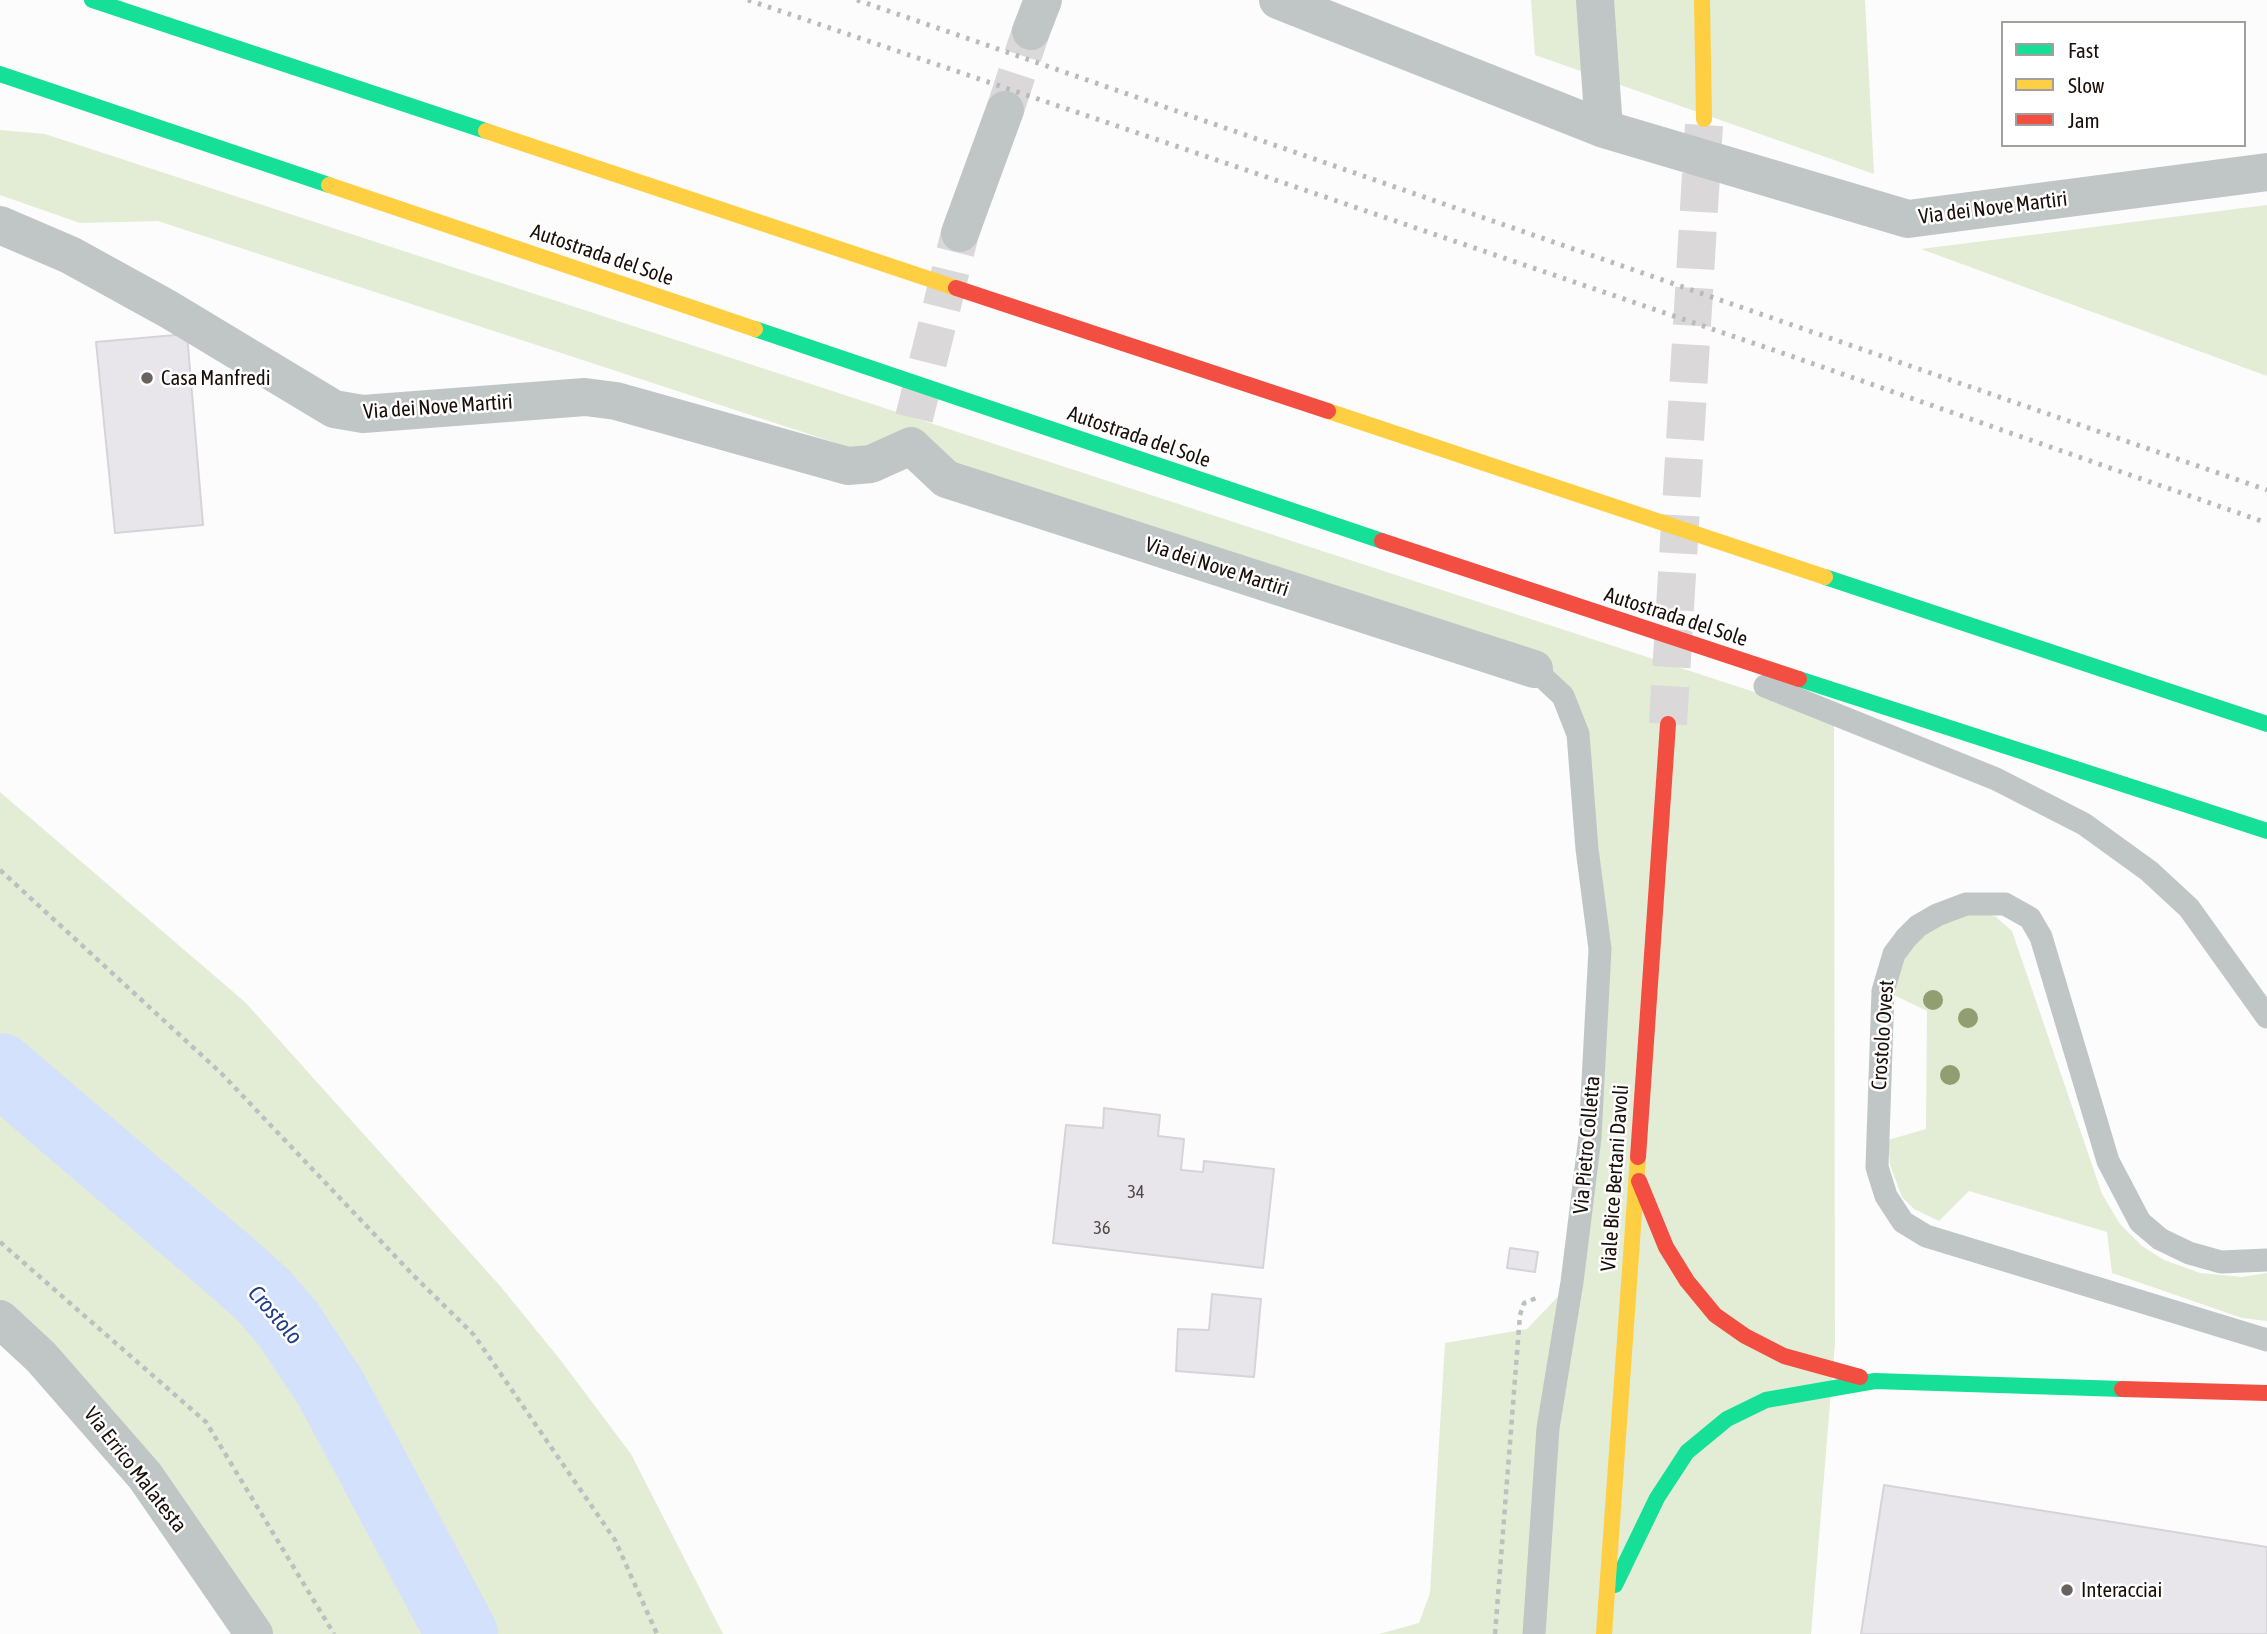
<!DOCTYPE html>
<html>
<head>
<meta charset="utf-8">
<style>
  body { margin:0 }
  #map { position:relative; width:2267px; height:1634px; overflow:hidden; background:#fcfcfc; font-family:"Asap Condensed",sans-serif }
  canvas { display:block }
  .legend { position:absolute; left:2001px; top:21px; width:245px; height:126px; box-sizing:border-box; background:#fff; border:2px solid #a39f9d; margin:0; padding:9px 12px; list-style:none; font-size:21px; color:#1a0f09 }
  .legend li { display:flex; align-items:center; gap:14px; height:35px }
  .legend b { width:35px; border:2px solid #a39f9d }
</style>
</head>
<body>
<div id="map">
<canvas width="2267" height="1634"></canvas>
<ul class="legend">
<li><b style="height:9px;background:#16e098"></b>Fast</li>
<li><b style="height:9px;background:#ffcf43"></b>Slow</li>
<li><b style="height:9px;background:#f24e42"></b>Jam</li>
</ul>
</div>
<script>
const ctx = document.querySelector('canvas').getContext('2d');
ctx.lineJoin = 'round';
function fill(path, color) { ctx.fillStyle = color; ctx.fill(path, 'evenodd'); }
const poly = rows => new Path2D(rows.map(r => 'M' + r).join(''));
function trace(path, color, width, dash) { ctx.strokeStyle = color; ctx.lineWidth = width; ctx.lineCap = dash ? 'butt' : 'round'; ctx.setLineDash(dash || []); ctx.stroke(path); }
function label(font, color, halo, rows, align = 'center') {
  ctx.font = font + ' "Asap Condensed",sans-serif'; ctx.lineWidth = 5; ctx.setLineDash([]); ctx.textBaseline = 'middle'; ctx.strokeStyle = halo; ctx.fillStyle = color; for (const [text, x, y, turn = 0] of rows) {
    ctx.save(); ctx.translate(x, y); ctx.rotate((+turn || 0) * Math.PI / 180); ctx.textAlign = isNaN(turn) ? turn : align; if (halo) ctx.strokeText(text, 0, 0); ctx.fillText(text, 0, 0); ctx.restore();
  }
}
fill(poly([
  [1531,0,1865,0,1874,174,1535,55],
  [0,130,45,134,1834,718,1835,1343,1811,1634,1379,1634,1419,1623,1430,1593,1445,1343,1527,1329,1572,1282,1600,949,1563,696,946,479,158,221,80,223,0,195],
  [2267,205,2267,376,1921,249],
  [0,792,245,1002,501,1287,562,1362,631,1454,723,1634,263,1634,0,1312],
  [1978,911,1996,917,2012,931,2102,1194,2120,1224,2142,1246,2164,1260,2200,1273,2242,1277,2267,1273,2267,1321,2242,1318,2112,1273,2107,1232,1969,1191,1939,1221,1914,1209,1902,1197,1890,1165,1888,1140,1926,1129,1927,1011,1892,994,1903,956,1915,941,1934,927]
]), '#e3ecd5');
trace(poly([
  [0,1069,235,1270,263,1295,288,1324,331,1389,462,1634]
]), '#d4e1fc', 72);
const building = poly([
  [187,334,203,525,115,533,96,342,187,334],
  [1104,1108,1160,1115,1158,1136,1184,1139,1181,1170,1203,1172,1204,1161,1274,1169,1263,1268,1053,1243,1066,1125,1103,1128,1104,1108],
  [1510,1248,1538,1252,1535,1272,1507,1268,1510,1248],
  [1212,1294,1261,1299,1254,1377,1176,1371,1178,1329,1209,1330,1212,1294],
  [1884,1485,2267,1547,2267,1634,1861,1634,1884,1485]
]);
fill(building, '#e8e5eb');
trace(building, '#d6d3d9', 2);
trace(poly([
  [1005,110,1031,31],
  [914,418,960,233]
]), '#dad8d8', 38, [38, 19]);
trace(poly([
  [1668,724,1704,125]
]), '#dad8d8', 38, [38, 19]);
trace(poly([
  [0,870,221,1073,413,1275,474,1335,615,1540,657,1634],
  [0,1242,206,1422,334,1634],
  [1495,1634,1520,1315,1524,1303,1539,1297]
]), '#bcc0bf', 4.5, [5, 5]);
trace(poly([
  [1534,669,1563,696,1578,734,1587,849,1600,949,1590,1137,1572,1282,1548,1428,1534,1634],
  [1765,686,1996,779,2084,824,2149,871,2189,908,2267,1017],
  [2267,1260,2221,1262,2189,1253,2160,1239,2140,1222,2108,1161,2041,937,2030,918,2005,904,1966,904,1937,915,1918,926,1906,938,1894,954,1883,991,1877,1167,1886,1196,1903,1222,1926,1236,2267,1340]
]), '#c0c6c6', 23);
trace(poly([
  [1278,0,1604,129,1908,219,2267,172],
  [1595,0,1604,129],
  [1031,31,1043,0],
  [0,225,70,255,168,309,334,409,363,414,585,397,616,401,848,466,871,464,911,446],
  [960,233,1005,110],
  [911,446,946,479,1534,669],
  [0,1319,41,1357,145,1476,254,1634]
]), '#c0c6c6', 38);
trace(poly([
  [92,0,486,131],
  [0,74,329,185],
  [755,329,1382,541],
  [1825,577,2267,724],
  [1799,679,2267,831],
  [1615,1585,1657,1498,1687,1452,1727,1419,1766,1400,1875,1381,2122,1389]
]), '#16e098', 16);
trace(poly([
  [1702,0,1704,119],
  [486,131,956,288],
  [329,185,755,329],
  [1328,411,1825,577],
  [1604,1634,1638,1157]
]), '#ffcf43', 16);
trace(poly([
  [956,288,1328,411],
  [1382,541,1799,679],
  [1638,1157,1668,724],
  [1639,1181,1666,1247,1687,1281,1715,1315,1745,1336,1784,1356,1860,1377],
  [2122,1389,2267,1393]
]), '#f24e42', 16);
trace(poly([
  [748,0,1791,356,2267,523],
  [857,0,2267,490]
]), '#b9bbba', 5, [3.5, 7]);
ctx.fillStyle = '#929d71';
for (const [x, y] of [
  [1933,1000],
  [1968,1018],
  [1950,1075]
]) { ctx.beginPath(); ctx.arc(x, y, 10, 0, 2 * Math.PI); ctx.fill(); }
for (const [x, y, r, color] of [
  [147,378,7,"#69625e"],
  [2067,1590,7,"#69625e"]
]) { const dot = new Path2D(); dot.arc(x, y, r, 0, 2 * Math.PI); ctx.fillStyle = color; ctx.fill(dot); trace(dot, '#fff', 2.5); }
label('18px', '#504744', null, [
  ["34",1136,1192],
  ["36",1102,1228]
]);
label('21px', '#1a0f09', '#fff', [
  ["Via dei Nove Martiri",1993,208,-7],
  ["Autostrada del Sole",602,255,19],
  ["Via dei Nove Martiri",438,407,-4],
  ["Autostrada del Sole",1139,437,19],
  ["Via dei Nove Martiri",1217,567,18],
  ["Autostrada del Sole",1676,617,18],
  ["Crostolo Ovest",1883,1035,-86],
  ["Via Pietro Colletta",1587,1145,-85],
  ["Viale Bice Bertani Davoli",1615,1178,-86],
  ["Via Errico Malatesta",135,1470,52]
]);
label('21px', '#1a0f09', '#fff', [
  ["Casa Manfredi",161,378],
  ["Interacciai",2081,1590]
], 'left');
label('italic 23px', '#213e85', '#fff', [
  ["Crostolo",275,1315,49]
]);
</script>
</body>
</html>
